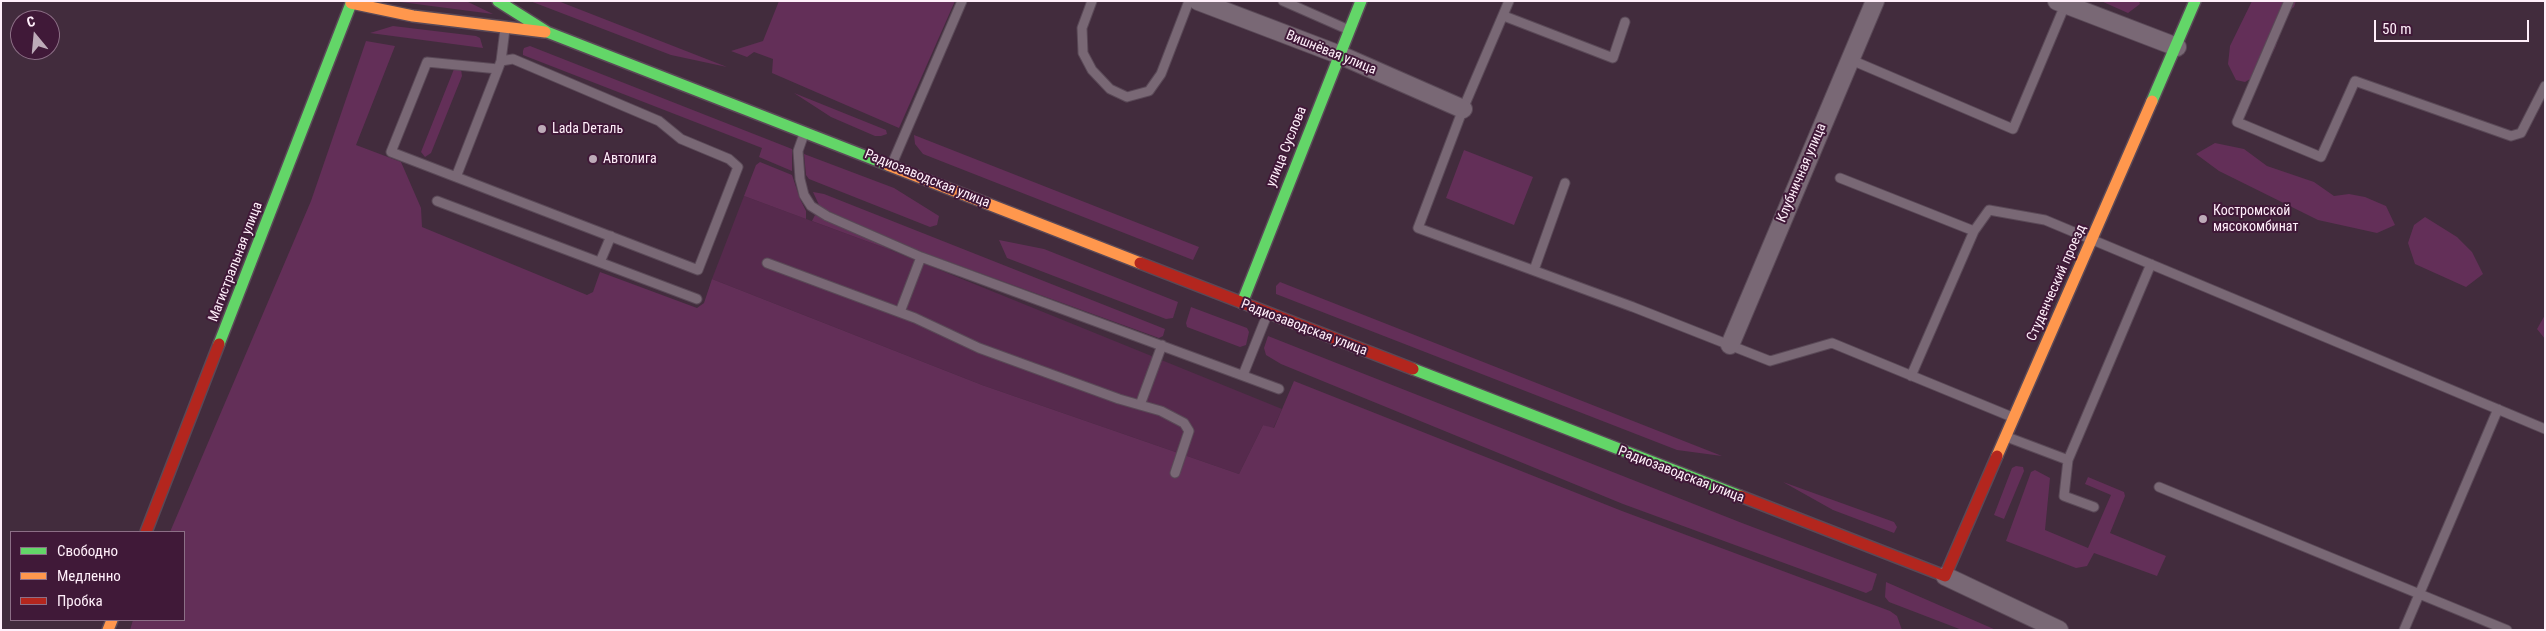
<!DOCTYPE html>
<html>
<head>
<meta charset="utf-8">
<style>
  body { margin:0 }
  #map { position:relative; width:2546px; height:631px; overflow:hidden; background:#422c3d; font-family:"Roboto Condensed",sans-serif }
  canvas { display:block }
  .frame { position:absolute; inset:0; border:2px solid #ffeffa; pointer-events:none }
  .legend { position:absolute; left:10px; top:531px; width:175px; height:90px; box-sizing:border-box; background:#401938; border:1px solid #8c6f86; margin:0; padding:6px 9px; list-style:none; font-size:15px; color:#ffeffa }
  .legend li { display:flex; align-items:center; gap:10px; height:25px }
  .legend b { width:25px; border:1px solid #8c6f86 }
  .north { position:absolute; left:10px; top:10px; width:50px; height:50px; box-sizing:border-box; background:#401938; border:1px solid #8c6f86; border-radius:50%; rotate:343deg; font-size:14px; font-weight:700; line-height:20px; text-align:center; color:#ffeffa }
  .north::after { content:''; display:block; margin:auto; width:18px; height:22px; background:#bdabb8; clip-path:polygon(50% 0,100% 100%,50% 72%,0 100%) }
  .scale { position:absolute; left:2374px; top:20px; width:155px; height:22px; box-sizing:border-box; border:2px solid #ffeffa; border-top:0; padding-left:6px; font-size:15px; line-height:18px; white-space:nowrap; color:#ffeffa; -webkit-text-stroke:4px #401938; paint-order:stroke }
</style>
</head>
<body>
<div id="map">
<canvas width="2546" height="631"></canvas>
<div class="frame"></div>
<ul class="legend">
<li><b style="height:6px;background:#63d668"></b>Свободно</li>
<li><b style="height:6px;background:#ff974d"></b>Медленно</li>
<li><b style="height:6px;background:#b3261e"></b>Пробка</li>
</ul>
<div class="north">С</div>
<div class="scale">50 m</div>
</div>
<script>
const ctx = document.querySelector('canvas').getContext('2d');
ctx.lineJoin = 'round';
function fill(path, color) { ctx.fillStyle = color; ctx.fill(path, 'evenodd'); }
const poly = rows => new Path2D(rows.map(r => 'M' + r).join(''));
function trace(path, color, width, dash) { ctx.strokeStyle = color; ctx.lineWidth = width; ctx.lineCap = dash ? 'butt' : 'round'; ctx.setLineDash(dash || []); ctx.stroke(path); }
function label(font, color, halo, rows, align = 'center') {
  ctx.font = font + ' "Roboto Condensed",sans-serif'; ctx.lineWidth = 4; ctx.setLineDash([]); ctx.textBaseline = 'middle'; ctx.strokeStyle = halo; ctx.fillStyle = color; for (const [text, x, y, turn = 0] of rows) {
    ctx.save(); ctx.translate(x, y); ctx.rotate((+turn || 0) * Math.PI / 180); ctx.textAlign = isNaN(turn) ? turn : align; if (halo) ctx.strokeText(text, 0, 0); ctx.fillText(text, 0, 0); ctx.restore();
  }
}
fill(poly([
  [744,196,893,251,1282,409,1273,429,1263,425,1239,474,982,385,712,279]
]), '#562a4d');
fill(poly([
  [393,1,466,1,493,14],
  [530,1,558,1,727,67,671,55],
  [779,1,955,1,899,128,772,73,773,59,754,52,747,57,731,51,763,41],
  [2101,1,2139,1,2140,4,2128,13],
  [2252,1,2296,1,2294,7,2283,15,2276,46,2269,60,2257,75,2245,82,2236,80,2228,64,2230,46],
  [393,26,476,36,480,38,483,48,370,33],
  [366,41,395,46,356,145,401,162,421,208,422,227,587,295,593,292,600,272,697,308,704,303,712,279,982,385,1239,474,1263,425,1274,428,1294,381,1622,511,1890,611,1897,616,1902,630,130,630,133,620,184,620,184,532,170,532,311,201],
  [530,46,792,149,792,171,759,157,762,148,528,57,523,55,523,51,524,48],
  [454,69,461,69,462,76,431,153,425,157,421,152],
  [794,93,886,130,887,134,881,136,875,136,831,117],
  [914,135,1199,247,1193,260,923,154,915,144],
  [2215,143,2244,149,2267,166,2314,182,2334,196,2349,194,2365,197,2386,206,2395,225,2377,233,2318,220,2219,171,2196,154],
  [1464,150,1533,177,1514,225,1446,198],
  [804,154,894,188,939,216,937,225,930,227,809,179,806,175],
  [760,162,792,175,800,199,806,211,806,219,744,196,756,165],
  [813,192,824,194,1165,329,1163,336,1159,338,922,252,828,211,820,207],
  [815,215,875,242,893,251,812,221],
  [2425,217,2457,237,2472,252,2483,274,2466,287,2415,264,2408,243,2414,225],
  [999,240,1044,249,1178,302,1173,318,1166,319,1007,258],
  [1280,282,1722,456,1677,450,1276,294,1276,286],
  [1191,307,1247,328,1249,332,1246,345,1240,347,1187,327,1186,323],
  [2545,315,2545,339,2537,329],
  [1268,336,1742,523,1877,574,1872,590,1866,593,1623,504,1281,364,1266,355,1264,348],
  [2016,466,2023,467,2024,471,2004,519,1994,515,2012,468],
  [2035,470,2050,478,2045,530,2088,548,2111,495,2085,484,2088,477,2124,492,2125,496,2110,533,2166,556,2157,576,2094,553,2087,566,2076,568,2006,541,2031,472],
  [1783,482,1894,522,1897,527,1894,533,1833,510],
  [1886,582,1996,630,1962,630,1889,602,1885,597]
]), '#632f58');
const lane = poly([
  [1092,1,1082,28,1083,53,1092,70,1110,89,1127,97,1149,91,1161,74,1189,1],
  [1283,1,1349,30],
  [1509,1,1463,109,1418,228,1633,307,1770,361,1832,343,2012,417],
  [2289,1,2237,122,2321,157,2355,81,2511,136,2521,133,2545,86],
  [1504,16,1613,58,1625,22],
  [1849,59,2013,129,2065,5],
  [501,61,505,29],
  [804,134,798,151,800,179,804,195,811,206,827,216,921,257,1279,389],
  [892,164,962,1],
  [456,177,498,69,501,61,513,59,659,121,681,139,729,159,738,167,698,270,391,152,427,62,498,69],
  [1840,178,1974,231,1989,210,2045,220,2545,429],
  [437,201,697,299],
  [600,262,611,236],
  [767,263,915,318,979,348,1119,399,1161,411,1184,423,1189,431,1175,473],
  [1534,270,1565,183],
  [900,312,921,257],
  [1243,375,1267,315],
  [1911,376,1974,231],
  [1140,405,1162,345],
  [2007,437,2068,460,2151,264],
  [2068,460,2064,496,2094,507],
  [2159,487,2507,630],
  [2404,630,2498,409]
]);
const street = poly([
  [1198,1,1340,55,1463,109],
  [2057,1,2177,47],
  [1730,345,1875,1],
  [1945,576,2059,630]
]);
const fast = poly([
  [498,1,547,32,888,165],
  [2152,101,2195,1],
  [1242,303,1361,1],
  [219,344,352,1],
  [1413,369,1740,496]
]);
const slow = poly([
  [351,3,413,16,545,32],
  [888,165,1140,263],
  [1997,456,2152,101],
  [108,630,112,620]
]);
const jam = poly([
  [1140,263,1413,369],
  [1740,496,1945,576,1997,456],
  [146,532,219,344]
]);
trace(lane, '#5a4957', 11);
trace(street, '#5a4957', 20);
trace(fast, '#5a4957', 14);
trace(slow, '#5a4957', 14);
trace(jam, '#5a4957', 14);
trace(lane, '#796875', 9);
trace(street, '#796875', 18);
trace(fast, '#63d668', 11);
trace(slow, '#ff974d', 11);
trace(jam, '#b3261e', 11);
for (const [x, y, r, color] of [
  [542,129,5,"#bdabb8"],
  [593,159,5,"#bdabb8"],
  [2203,219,5,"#bdabb8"]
]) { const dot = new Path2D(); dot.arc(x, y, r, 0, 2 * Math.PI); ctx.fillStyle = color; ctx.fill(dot); trace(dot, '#401938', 2); }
label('14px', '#ffeffa', '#401938', [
  ["Вишнёвая улица",1331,53,22],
  ["улица Суслова",1287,147,-68],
  ["Клубничная улица",1802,173,-67],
  ["Радиозаводская улица",927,179,22],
  ["Магистральная улица",236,262,-69],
  ["Студенческий проезд",2057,283,-66],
  ["Радиозаводская улица",1304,328,21],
  ["Радиозаводская улица",1681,475,21]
]);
label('14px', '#ffeffa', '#401938', [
  ["Lada Dеталь",552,129],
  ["Автолига",603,159],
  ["Костромской",2213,211],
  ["мясокомбинат",2213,227]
], 'left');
</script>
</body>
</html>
